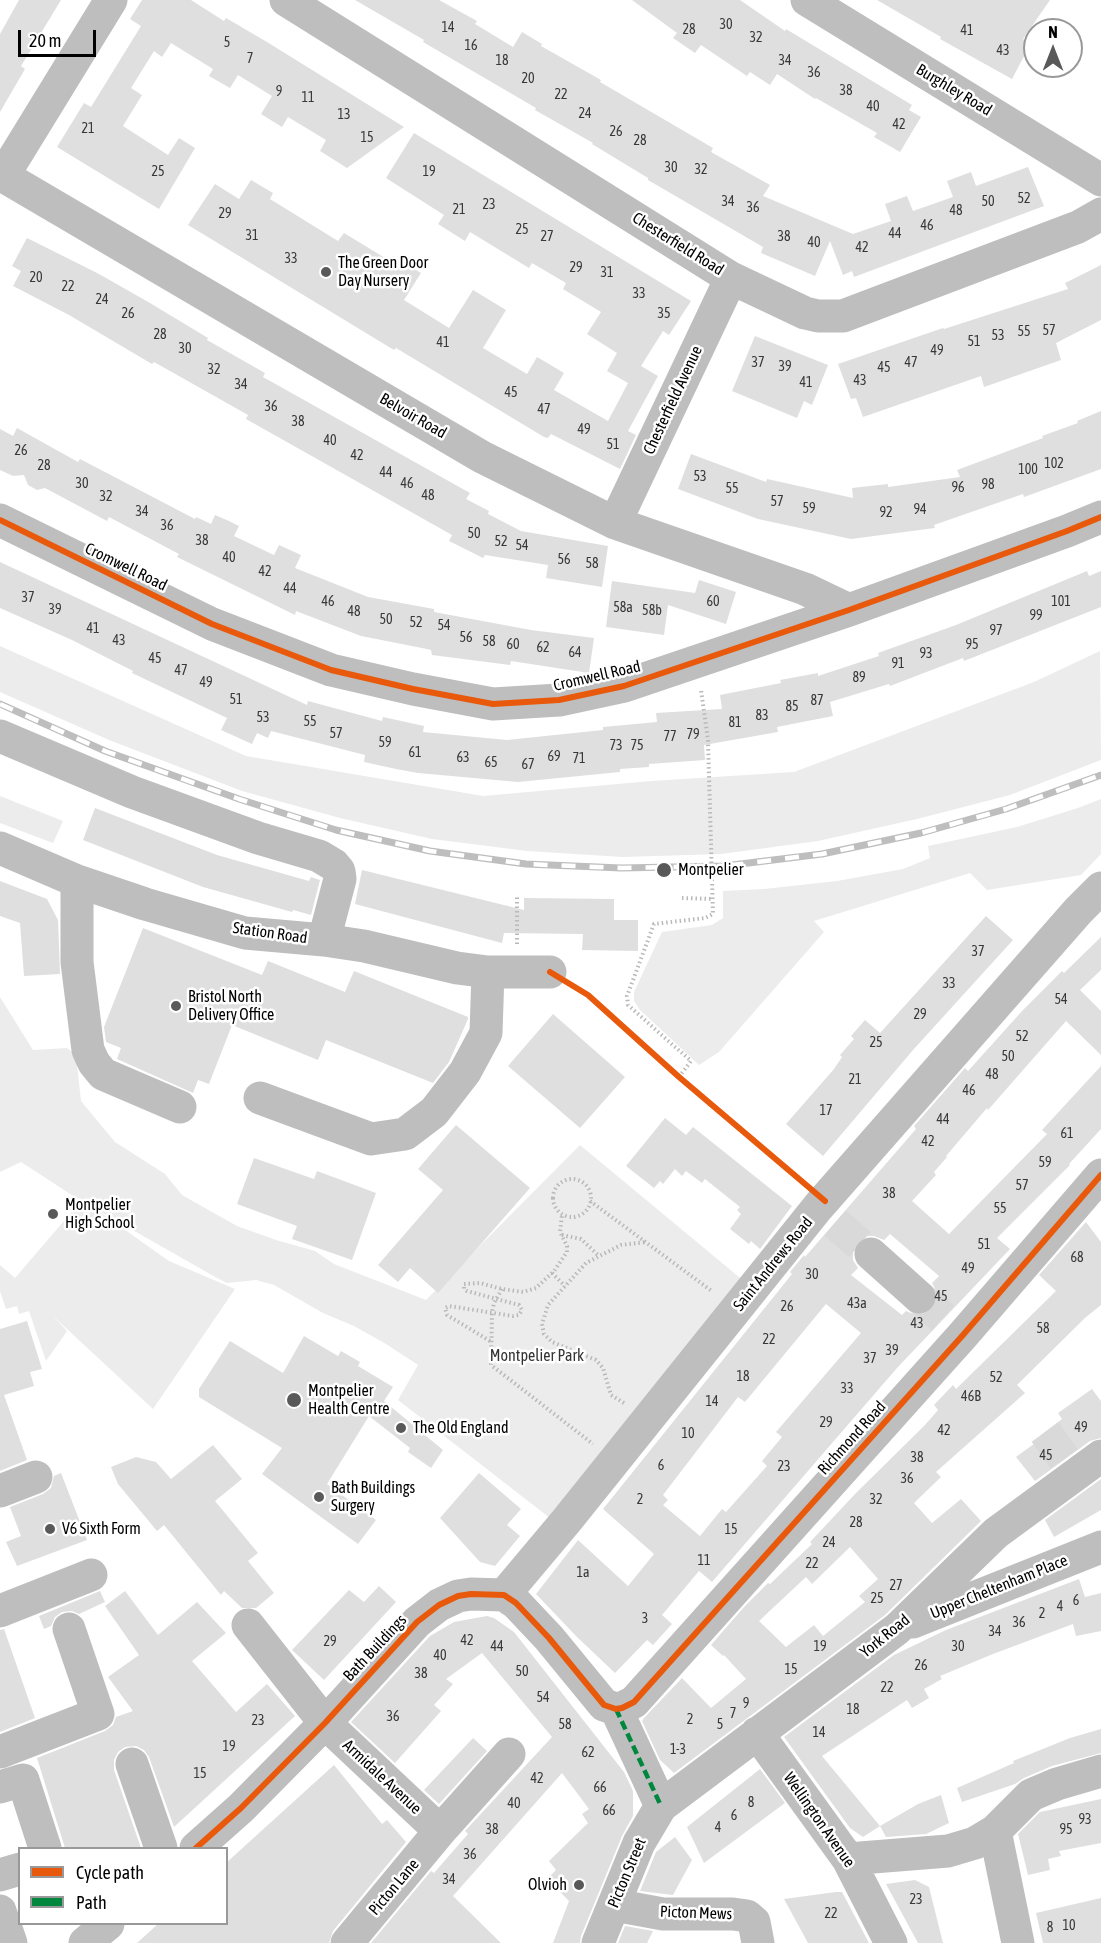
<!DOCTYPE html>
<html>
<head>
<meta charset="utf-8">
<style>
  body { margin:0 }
  #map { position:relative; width:1101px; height:1943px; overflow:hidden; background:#fff; font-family:"Asap Condensed",sans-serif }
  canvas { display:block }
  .legend { position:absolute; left:18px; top:1847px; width:210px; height:78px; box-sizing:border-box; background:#fff; border:2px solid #999; margin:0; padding:8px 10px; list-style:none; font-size:18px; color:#000 }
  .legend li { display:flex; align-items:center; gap:12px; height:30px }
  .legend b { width:30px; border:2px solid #999 }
  .north { position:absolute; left:1023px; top:18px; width:60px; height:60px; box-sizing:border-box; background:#fff; border:2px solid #999; border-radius:50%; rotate:0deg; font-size:16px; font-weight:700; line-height:24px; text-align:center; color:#000 }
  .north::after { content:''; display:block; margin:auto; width:21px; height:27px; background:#595959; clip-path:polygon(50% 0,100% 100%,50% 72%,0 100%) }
  .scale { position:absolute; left:18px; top:30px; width:78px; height:27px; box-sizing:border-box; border:3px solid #000; border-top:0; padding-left:8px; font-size:18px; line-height:21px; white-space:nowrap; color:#000; -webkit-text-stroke:4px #fff; paint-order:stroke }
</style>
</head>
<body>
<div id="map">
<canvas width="1101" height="1943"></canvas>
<ul class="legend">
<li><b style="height:8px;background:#e8590c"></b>Cycle path</li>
<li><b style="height:8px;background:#00873e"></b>Path</li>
</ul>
<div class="north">N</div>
<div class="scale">20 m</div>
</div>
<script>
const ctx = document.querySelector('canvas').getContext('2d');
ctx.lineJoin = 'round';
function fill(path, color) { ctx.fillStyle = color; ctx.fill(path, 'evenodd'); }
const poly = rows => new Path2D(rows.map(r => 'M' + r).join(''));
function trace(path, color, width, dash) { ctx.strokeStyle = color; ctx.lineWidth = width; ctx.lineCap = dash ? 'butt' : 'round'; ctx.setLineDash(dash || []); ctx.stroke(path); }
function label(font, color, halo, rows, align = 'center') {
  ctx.font = font + ' "Asap Condensed",sans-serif'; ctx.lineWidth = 5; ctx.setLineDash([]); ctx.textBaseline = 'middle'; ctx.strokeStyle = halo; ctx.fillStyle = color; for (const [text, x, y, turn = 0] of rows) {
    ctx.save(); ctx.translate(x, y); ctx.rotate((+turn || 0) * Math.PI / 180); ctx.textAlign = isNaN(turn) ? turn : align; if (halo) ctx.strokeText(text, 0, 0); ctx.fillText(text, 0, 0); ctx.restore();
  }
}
fill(poly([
  [0,646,246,756,483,796,651,781,794,772,1034,682,1100,651,1101,760,1010,795,917,819,818,841,721,854,623,857,527,851,432,839,340,818,242,791,109,740,0,692],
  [0,796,63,821,53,843,0,823],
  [1101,799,1101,854,1081,875,987,890,970,873,814,921,824,932,719,1052,699,1065,640,1010,634,1001,634,992,662,932,712,925,723,918,723,891,764,889,837,881,903,869,930,858,928,846,1017,827,1078,808],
  [0,997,33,1050,67,1048,76,1055,81,1101,115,1142,165,1174,182,1195,237,1226,276,1240,315,1251,334,1264,426,1300,580,1145,745,1282,555,1522,398,1400,418,1365,386,1344,354,1326,323,1313,274,1285,256,1280,227,1283,217,1278,94,1208,169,1261,235,1289,153,1409,53,1316,67,1331,46,1361,29,1311,19,1314,17,1306,6,1309,0,1291,0,1265,15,1278,81,1201,21,1162,0,1172]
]), '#ececec');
fill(poly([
  [19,0,61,0,21,66,25,69,0,112,0,34],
  [142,0,191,0,224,21,226,18,267,42,404,127,347,168,320,151,326,140,288,117,282,127,261,114,272,96,238,75,230,88,209,76,213,69,171,43,162,57,154,51,131,88,142,95,123,126,168,155,179,138,195,148,159,209,57,147,84,103,91,107,141,26,130,19],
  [355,0,439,0,477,21,475,24,513,47,522,32,542,44,541,46,601,80,600,82,713,148,711,152,770,185,763,196,853,234,891,221,885,204,907,196,913,211,953,197,947,181,971,172,976,186,1028,167,1044,206,854,277,852,271,843,275,830,241,815,276,761,253,763,247,648,180,648,178,592,144,593,143,535,110,536,108,423,42,424,40],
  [632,0,740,0,785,31,786,29,912,105,909,110,921,117,900,152,874,137,877,133,816,98,815,99,777,74,770,85,750,72,747,76,701,45,695,53,673,38,677,33],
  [877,0,1050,0,1023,39,1031,43,1012,79,940,39,941,37],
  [414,133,691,301,669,335,663,331,641,366,658,376,628,431,636,435,620,469,551,434,548,438,544,437,396,348,394,350,188,225,215,184,239,199,251,180,273,193,270,199,338,241,344,233,390,261,393,256,421,273,404,300,449,328,473,290,506,310,483,348,527,374,537,357,549,364,564,373,554,390,608,421,628,383,607,371,617,353,587,334,601,312,563,289,566,283,532,263,529,268,470,232,465,241,438,224,444,215,386,178],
  [27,238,99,274,150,303,208,338,207,340,265,373,263,377,470,493,466,499,489,511,488,514,521,531,608,546,602,587,546,578,548,565,485,555,483,558,449,541,452,535,246,419,248,415,154,362,152,364,69,315,13,286,21,271,12,266],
  [1101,265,1101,320,1056,343,1061,360,984,387,981,376,863,417,856,398,851,399,838,364,943,328,944,329,1068,289,1065,283],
  [755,336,828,365,812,405,804,401,797,418,732,391],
  [1101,411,1101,469,1024,497,1023,494,934,525,935,528,851,539,758,519,678,489,691,454,766,482,767,479,853,498,852,488,888,484,888,487,960,477,957,470,1043,438,1042,436,1078,423,1077,421],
  [17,428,78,462,80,459,195,519,196,517,211,524,215,515,229,521,239,526,234,536,274,555,279,545,301,555,295,568,368,597,434,609,434,612,531,630,594,638,589,673,511,661,510,665,432,655,431,650,427,649,361,636,296,611,295,615,177,557,179,554,109,517,107,521,45,488,37,490,28,485,24,475,13,476,0,470,0,429,13,436],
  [0,562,307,705,308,701,382,721,383,717,424,726,423,732,507,740,603,730,603,727,657,722,656,713,722,709,720,695,781,683,780,680,818,673,818,676,879,656,878,653,956,625,1087,571,1089,576,1101,571,1101,607,964,661,963,658,890,686,889,684,830,702,833,716,777,727,778,732,704,745,705,760,649,764,649,767,620,769,620,772,518,782,418,773,396,769,364,762,365,755,271,731,268,738,257,733,252,744,221,730,227,718,132,673,133,671,72,640,0,608],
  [699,580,736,592,726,624,668,605,664,635,606,627,612,581,695,593],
  [95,808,217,855,309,881,311,877,320,880,311,915,293,910,292,912,203,887,83,840],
  [362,870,524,910,524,898,614,899,614,920,638,920,638,951,582,950,583,934,504,933,502,943,355,904],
  [0,881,47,899,58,920,60,974,24,976,20,923,0,916],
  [986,916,1013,940,913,1050,823,1156,786,1124,834,1069,842,1057,840,1055,854,1039,851,1036,865,1020,880,1033],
  [143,928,262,975,268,961,345,992,354,971,468,1017,468,1019,449,1062,433,1083,326,1040,318,1060,232,1025,209,1084,198,1080,193,1093,117,1059,121,1048,106,1042,104,1027],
  [1101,937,1101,970,1080,990,1101,1011,1101,1055,1066,1021,988,1110,987,1108,946,1156,947,1157,934,1172,936,1175,912,1201,949,1234,1047,1134,1042,1130,1101,1066,1101,1129,1069,1164,1070,1165,997,1238,1010,1249,897,1368,712,1582,699,1571,662,1615,672,1624,653,1645,647,1640,615,1673,577,1637,536,1594,578,1540,628,1586,654,1554,603,1509,792,1274,790,1272,804,1255,805,1257,916,1129,914,1126,965,1068,968,1071,1023,1010,1062,971,1064,973],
  [890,1234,939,1276,932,1283,937,1292,937,1301,933,1309,925,1315,916,1315,906,1311,902,1315,851,1275,858,1268,853,1260,853,1251,857,1241,865,1236,874,1236,884,1240],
  [826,1304,861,1333,776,1432,782,1437,762,1461,767,1466,726,1512,722,1509,700,1536,663,1505,668,1500,663,1495,738,1397,745,1402],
  [553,1014,625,1077,580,1128,508,1066],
  [665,1118,686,1135,693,1127,792,1206,760,1249,751,1241,749,1244,730,1229,741,1214,737,1210,740,1207,705,1179,702,1183,686,1171,682,1176,675,1169,663,1184,660,1181,654,1188,626,1166],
  [456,1125,530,1188,438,1293,410,1268,398,1282,378,1265,443,1190,418,1169],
  [254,1158,314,1179,317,1171,376,1193,352,1260,292,1239,297,1226,237,1204],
  [1086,1222,1101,1242,1101,1305,1086,1317,1017,1385,1025,1393,936,1472,941,1477,914,1503,932,1523,961,1499,981,1521,885,1615,674,1773,660,1760,642,1721,644,1718,682,1678,711,1708,746,1679,724,1655,723,1656,711,1645,744,1607,768,1583,770,1584,812,1544,810,1542,856,1493,925,1425,938,1410,934,1405,953,1385,956,1389,1056,1291,1039,1275],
  [850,1547,878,1579,859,1596,865,1602,823,1636,814,1625,786,1647,759,1621,806,1577,812,1584],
  [27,1321,42,1369,30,1372,34,1386,4,1395,27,1460,0,1471,0,1329],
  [304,1336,338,1356,341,1351,360,1362,358,1366,393,1387,384,1401,443,1450,431,1468,408,1452,410,1448,369,1416,327,1484,376,1520,358,1544,262,1474,282,1448,199,1397,199,1389,230,1341,283,1373],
  [1092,1389,1101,1401,1101,1438,1090,1441,1035,1481,1016,1457,1042,1438,1041,1435,1062,1419,1058,1413],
  [213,1445,242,1479,215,1501,258,1553,248,1561,274,1593,256,1608,242,1608,224,1591,221,1595,164,1525,157,1531,118,1484,111,1467,136,1457,156,1462,171,1479],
  [61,1473,87,1540,17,1566,6,1542,21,1536,10,1507,43,1494,51,1488,54,1476],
  [479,1473,521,1509,507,1525,520,1536,495,1566,480,1562,440,1518],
  [1101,1479,1101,1510,1054,1537,1045,1520],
  [1079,1579,1085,1597,1101,1593,1101,1631,1076,1636,1073,1624,993,1654,940,1676,942,1679,924,1689,929,1698,912,1708,907,1700,822,1756,880,1826,863,1837,850,1828,784,1737,894,1655,946,1630],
  [379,1586,396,1602,324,1680,292,1650,349,1590,364,1602],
  [100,1591,105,1602,79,1614,72,1611,62,1612,55,1617,51,1626,44,1629,39,1616],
  [125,1591,158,1635,197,1602,226,1633,192,1661,236,1712,267,1684,295,1716,174,1827,149,1757,144,1750,136,1746,125,1747,118,1752,114,1760,114,1770,141,1848,65,1848,37,1758,105,1731,113,1725,116,1717,133,1711,108,1677,139,1655,105,1606],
  [487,1616,494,1618,514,1632,624,1772,633,1791,633,1816,622,1836,581,1936,580,1943,553,1943,569,1901,547,1879,556,1870,549,1861,588,1823,582,1814,589,1809,562,1773,453,1896,501,1943,371,1943,431,1871,434,1873,454,1850,468,1834,465,1831,552,1737,482,1653,446,1679,453,1684,434,1705,441,1711,395,1763,351,1722,430,1636,454,1622],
  [4,1629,35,1718,0,1732,0,1630],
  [1101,1729,1101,1753,1052,1766,1024,1778,1015,1784,962,1802,957,1788,1014,1763,1013,1761,1070,1738],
  [473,1738,487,1751,439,1804,424,1790],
  [334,1765,382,1824,387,1820,406,1842,333,1931,329,1943,137,1943,159,1923,226,1923,226,1863],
  [760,1769,785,1803,704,1863,687,1827],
  [941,1795,949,1823,926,1834,886,1837,880,1826,918,1804],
  [1101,1799,1101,1843,1059,1851,1061,1856,1048,1859,1050,1870,1028,1875,1018,1834,1040,1812],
  [675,1837,692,1860,673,1895,640,1891,656,1852],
  [915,1880,929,1887,943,1943,918,1943,886,1884],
  [836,1892,842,1892,869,1943,808,1943,784,1899],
  [1101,1898,1101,1943,1043,1943,1036,1913],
  [625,1926,653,1931,647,1943,618,1943]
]), '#dfdfdf');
trace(poly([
  [835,1223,871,1254],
  [919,1297,943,1318],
  [1045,1432,1066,1461]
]), '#d9d9d9', 33, [33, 16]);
trace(poly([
  [682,898,713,899],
  [517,944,517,896],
  [575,987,588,995,679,1077,804,1182],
  [679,1077,691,1061,628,1005,627,996,654,924,705,918,713,914,708,740,701,690],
  '553 1198a19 19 0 1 1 38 0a19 19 0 1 1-38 0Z',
  [590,1201,713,1292],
  [562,1235,581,1239,599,1256],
  [552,1273,565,1286],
  [502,1289,494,1303,492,1313,491,1365,593,1444],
  [490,1341,447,1315,445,1308,449,1306,513,1316,519,1315,522,1310,519,1305,467,1291,464,1289,464,1284,480,1283,502,1289,523,1292,536,1288,554,1271,567,1252,567,1246,560,1232,562,1215],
  [624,1403,611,1395,603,1368,596,1360,552,1342,544,1334,542,1324,548,1305,586,1263,621,1245,647,1242]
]), '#b9b9b9', 4, [1.5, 3]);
trace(poly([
  [286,0,731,278,805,313,818,316,843,316,1078,227,1101,214],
  [807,0,1101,180],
  [0,174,482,457,615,523,805,589,849,610],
  [3,176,111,0],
  [0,520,212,624,331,670,413,689,493,704,559,700,624,686,849,610,1067,531,1101,517],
  [615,523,731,278],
  [0,736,132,792,258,838,319,856,334,865,339,871,340,879,324,940],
  [0,848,77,881,145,904,245,933,324,940,364,946,457,968,488,972,550,972],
  [77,881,77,962,88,1050,94,1063,103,1074,180,1107],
  [260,1098,371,1139,405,1134,434,1112,465,1072,486,1033,488,972],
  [871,1254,919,1297],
  [0,1491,36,1477],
  [504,1595,567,1520,818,1207,1078,911,1101,888],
  [0,1611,91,1575],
  [913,1622,1101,1547],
  [248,1625,325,1723,440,1831],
  [616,1709,622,1708,634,1702,963,1335,1101,1175],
  [757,1733,848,1859,891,1943],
  [0,1752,98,1714,69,1629],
  [132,1764,161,1848],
  [0,1787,23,1780,45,1848],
  [995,1831,1018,1943],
  [196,1848,241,1808,325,1723,417,1622,439,1605,458,1596,471,1594,504,1595,516,1603,549,1638,604,1705,616,1709,661,1806],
  [848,1859,948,1851,975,1843,995,1831,1031,1795,1057,1784,1101,1771],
  [0,1875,20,1869],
  [614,1905,663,1914,733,1914,747,1916,754,1922,758,1943],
  [85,1943,108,1924],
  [347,1943,440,1831,509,1754],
  [598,1943,639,1843,661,1806,897,1629,996,1533,1101,1456]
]), '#bebebe', 33);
trace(poly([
  [0,1911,11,1943]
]), '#bebebe', 33);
const rail = poly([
  [0,704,105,751,239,799,336,830,430,851,526,864,621,868,724,866,822,854,921,833,1006,809,1101,775]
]);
trace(rail, '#bebebe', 7);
trace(rail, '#fff', 4.5, [14]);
trace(poly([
  [616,1709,661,1806]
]), '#00873e', 4.5, [9, 4.5]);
trace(poly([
  [0,520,212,624,331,670,413,689,493,704,559,700,624,686,849,610,1067,531,1101,517],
  [550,972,588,995,679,1077,825,1201],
  [196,1848,241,1808,325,1723,417,1622,439,1605,458,1596,471,1594,504,1595,516,1603,549,1638,604,1705,616,1709,622,1708,634,1702,963,1335,1101,1175]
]), '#e8590c', 6);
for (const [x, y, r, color] of [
  [326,272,6,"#595959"],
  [664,870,8,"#595959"],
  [176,1006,6,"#595959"],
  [53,1214,6,"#595959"],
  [294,1400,8,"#595959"],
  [401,1428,6,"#595959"],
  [319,1497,6,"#595959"],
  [50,1529,6,"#595959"],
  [579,1885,6,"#595959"]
]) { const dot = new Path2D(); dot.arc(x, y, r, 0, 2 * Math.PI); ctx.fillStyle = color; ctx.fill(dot); trace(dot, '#fff', 2); }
label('14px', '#383838', null, [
  ["30",726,25],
  ["14",448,28],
  ["28",689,30],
  ["41",967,31],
  ["32",756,38],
  ["5",227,43],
  ["16",471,46],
  ["43",1003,51],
  ["7",250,59],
  ["18",502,61],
  ["34",785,61],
  ["36",814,73],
  ["20",528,79],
  ["38",846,91],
  ["9",279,92],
  ["22",561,95],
  ["11",308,98],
  ["40",873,107],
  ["24",585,114],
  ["13",344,115],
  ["42",899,125],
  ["21",88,129],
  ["26",616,132],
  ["15",367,138],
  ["28",640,141],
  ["30",671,168],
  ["32",701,170],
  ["25",158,172],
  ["19",429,172],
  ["52",1024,199],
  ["34",728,202],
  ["50",988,202],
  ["23",489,205],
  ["36",753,208],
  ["21",459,210],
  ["48",956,211],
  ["29",225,214],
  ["46",927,226],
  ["25",522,230],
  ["44",895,234],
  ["31",252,236],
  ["27",547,237],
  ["38",784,237],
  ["40",814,243],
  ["42",862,248],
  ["33",291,259],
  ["29",576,268],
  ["31",607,273],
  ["20",36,278],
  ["22",68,287],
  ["33",639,294],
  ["24",102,300],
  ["26",128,314],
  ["35",664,314],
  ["57",1049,331],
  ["55",1024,332],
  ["28",160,335],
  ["53",998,336],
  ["51",974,342],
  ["41",443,343],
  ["30",185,349],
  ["49",937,351],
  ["37",758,363],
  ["47",911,363],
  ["39",785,367],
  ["45",884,368],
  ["32",214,370],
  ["43",860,381],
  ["41",806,383],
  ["34",241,385],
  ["45",511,393],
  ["36",271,407],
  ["47",544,410],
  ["38",298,422],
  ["49",584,430],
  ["40",330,441],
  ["51",613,445],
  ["26",21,451],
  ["42",357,456],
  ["102",1054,464],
  ["28",44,466],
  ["100",1028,470],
  ["44",386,473],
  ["53",700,477],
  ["30",82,484],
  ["46",407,484],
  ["98",988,485],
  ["96",958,488],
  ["55",732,489],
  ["48",428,496],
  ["32",106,497],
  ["57",777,502],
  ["59",809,509],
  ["94",920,510],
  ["34",142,512],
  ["92",886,513],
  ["36",167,526],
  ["50",474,534],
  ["38",202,541],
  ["52",501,542],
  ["54",522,546],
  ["40",229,558],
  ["56",564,560],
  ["58",592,564],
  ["42",265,572],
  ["44",290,589],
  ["37",28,598],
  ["46",328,602],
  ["60",713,602],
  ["101",1061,602],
  ["58a",623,608],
  ["39",55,610],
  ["58b",652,611],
  ["48",354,612],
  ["99",1036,616],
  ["50",386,620],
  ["52",416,623],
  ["54",444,626],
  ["41",93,629],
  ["97",996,631],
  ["56",466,638],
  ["43",119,641],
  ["58",489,642],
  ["60",513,645],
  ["95",972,645],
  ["62",543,648],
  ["64",575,653],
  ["93",926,654],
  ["45",155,659],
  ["91",898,664],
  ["47",181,671],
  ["89",859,678],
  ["49",206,683],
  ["51",236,700],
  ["87",817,701],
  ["85",792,707],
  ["83",762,716],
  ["53",263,718],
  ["55",310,722],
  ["81",735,723],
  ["57",336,734],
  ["79",693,735],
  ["77",670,737],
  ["59",385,743],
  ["73",616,746],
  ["75",637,746],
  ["61",415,753],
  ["69",554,757],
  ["63",463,758],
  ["71",579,759],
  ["65",491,763],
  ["67",528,765],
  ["37",978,952],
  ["33",949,984],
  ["54",1061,1000],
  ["29",920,1015],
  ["52",1022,1037],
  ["25",876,1043],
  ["50",1008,1057],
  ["48",992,1075],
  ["21",855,1080],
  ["46",969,1091],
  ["17",826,1111],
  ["44",943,1120],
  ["61",1067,1134],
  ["42",928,1142],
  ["59",1045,1163],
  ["57",1022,1186],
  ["38",889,1194],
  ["55",1000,1209],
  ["51",984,1245],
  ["68",1077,1258],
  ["49",968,1269],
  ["30",812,1275],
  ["45",941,1297],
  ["43a",857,1304],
  ["26",787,1307],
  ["43",917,1324],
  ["58",1043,1329],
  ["22",769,1340],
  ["39",892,1351],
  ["37",870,1359],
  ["18",743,1377],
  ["52",996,1378],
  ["33",847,1389],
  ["46B",971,1397],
  ["14",712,1402],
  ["29",826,1423],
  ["49",1081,1428],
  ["42",944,1431],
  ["10",688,1434],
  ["45",1046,1456],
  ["38",917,1458],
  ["6",661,1466],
  ["23",784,1467],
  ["36",907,1479],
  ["2",640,1500],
  ["32",876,1500],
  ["28",856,1523],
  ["15",731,1530],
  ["24",829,1543],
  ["11",704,1561],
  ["22",812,1564],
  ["1a",583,1573],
  ["27",896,1586],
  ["25",877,1599],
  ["6",1076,1601],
  ["4",1060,1607],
  ["2",1042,1614],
  ["3",645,1619],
  ["36",1019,1623],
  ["34",995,1632],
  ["42",467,1641],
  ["29",330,1642],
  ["44",497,1647],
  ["19",820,1647],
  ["30",958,1647],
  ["40",440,1656],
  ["26",921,1666],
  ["15",791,1670],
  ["50",522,1672],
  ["38",421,1674],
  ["22",887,1688],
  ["54",543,1698],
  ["9",746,1704],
  ["18",853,1710],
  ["7",733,1714],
  ["36",393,1717],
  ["2",690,1720],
  ["23",258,1721],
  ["58",565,1725],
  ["5",720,1725],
  ["14",819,1733],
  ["19",229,1747],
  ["1-3",678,1750],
  ["62",588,1753],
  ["15",200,1774],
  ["42",537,1779],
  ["66",600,1788],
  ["8",751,1803],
  ["40",514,1804],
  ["66",609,1811],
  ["6",734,1816],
  ["93",1085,1820],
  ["4",718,1828],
  ["38",492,1830],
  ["95",1066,1830],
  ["36",470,1855],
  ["34",449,1880],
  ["23",916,1900],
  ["22",831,1914],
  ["10",1069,1926],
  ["8",1050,1928]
]);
label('16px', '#000', '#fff', [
  ["Burghley Road",954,90,31],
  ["Chesterfield Road",678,244,32],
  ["Chesterfield Avenue",673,400,-65],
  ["Belvoir Road",413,416,30],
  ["Cromwell Road",126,567,26],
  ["Cromwell Road",597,676,-13],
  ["Station Road",270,933,8],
  ["Saint Andrews Road",773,1264,-51],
  ["Richmond Road",852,1438,-48],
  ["Upper Cheltenham Place",999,1587,-22],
  ["York Road",885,1636,-39],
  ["Bath Buildings",375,1648,-47],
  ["Armidale Avenue",382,1777,43],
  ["Wellington Avenue",819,1820,55],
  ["Picton Street",627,1873,-67],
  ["Picton Lane",394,1887,-50],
  ["Picton Mews",696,1913,2]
]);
label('16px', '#000', '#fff', [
  ["The Green Door",338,263],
  ["Day Nursery",338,281],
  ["Montpelier",678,870],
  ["Bristol North",188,997],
  ["Delivery Office",188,1015],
  ["Montpelier",65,1205],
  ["High School",65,1223],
  ["Montpelier",308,1391],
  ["Health Centre",308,1409],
  ["The Old England",413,1428],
  ["Bath Buildings",331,1488],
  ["Surgery",331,1506],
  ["V6 Sixth Form",62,1529],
  ["Olvioh",567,1885,"right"]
], 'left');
label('16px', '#333', '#fff', [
  ["Montpelier Park",537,1356]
]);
</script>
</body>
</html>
